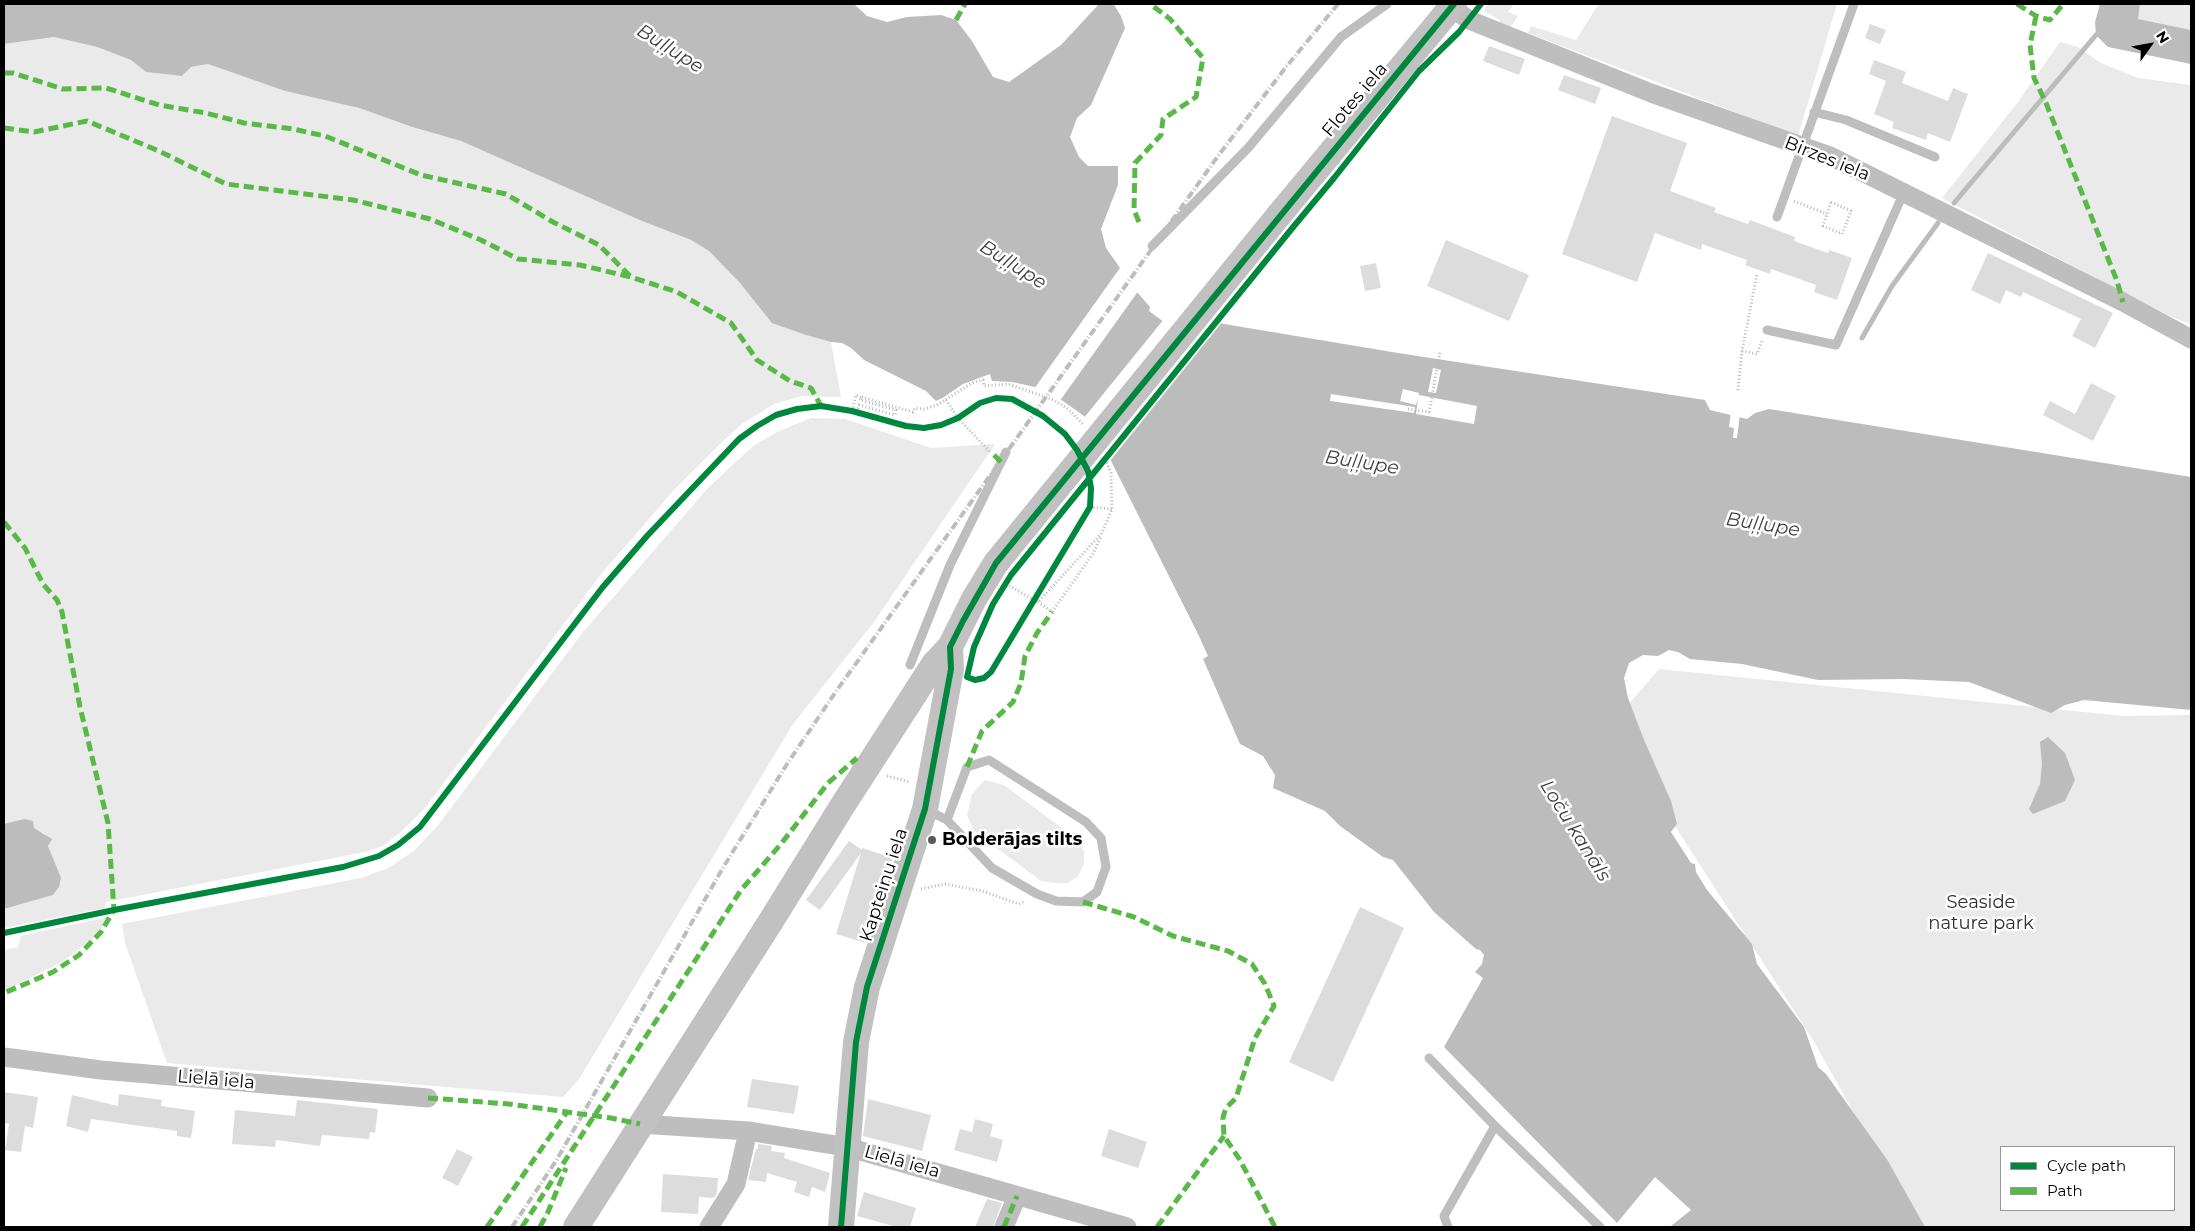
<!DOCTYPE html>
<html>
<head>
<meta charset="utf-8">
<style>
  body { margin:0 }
  #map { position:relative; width:2195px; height:1231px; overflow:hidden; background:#fff; font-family:Montserrat,sans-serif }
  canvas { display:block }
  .frame { position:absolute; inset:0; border:5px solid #000; pointer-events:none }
  .legend { position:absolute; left:2000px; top:1146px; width:175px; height:65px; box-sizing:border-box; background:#fff; border:1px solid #999; margin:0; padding:6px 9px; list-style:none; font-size:15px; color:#000 }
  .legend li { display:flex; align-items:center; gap:10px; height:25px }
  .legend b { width:25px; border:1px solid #999 }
  .north { position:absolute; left:2125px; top:20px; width:50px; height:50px; -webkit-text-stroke:4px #fff; paint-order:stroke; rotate:58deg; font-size:14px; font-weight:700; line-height:20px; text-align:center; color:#000 }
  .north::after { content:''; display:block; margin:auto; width:18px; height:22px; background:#000; clip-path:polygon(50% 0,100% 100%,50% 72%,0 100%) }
</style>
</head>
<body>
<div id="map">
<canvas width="2195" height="1231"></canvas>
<div class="frame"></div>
<ul class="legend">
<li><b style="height:6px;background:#00873e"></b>Cycle path</li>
<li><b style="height:6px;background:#58b947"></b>Path</li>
</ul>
<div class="north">N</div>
</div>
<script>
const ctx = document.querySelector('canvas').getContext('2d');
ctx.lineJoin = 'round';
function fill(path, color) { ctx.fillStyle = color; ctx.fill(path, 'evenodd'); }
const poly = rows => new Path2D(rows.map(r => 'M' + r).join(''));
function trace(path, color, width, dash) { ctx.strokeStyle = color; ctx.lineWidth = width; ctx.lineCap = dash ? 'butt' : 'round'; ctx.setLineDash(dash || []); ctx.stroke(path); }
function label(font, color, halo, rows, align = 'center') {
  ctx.font = font + ' Montserrat,sans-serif'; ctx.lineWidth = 5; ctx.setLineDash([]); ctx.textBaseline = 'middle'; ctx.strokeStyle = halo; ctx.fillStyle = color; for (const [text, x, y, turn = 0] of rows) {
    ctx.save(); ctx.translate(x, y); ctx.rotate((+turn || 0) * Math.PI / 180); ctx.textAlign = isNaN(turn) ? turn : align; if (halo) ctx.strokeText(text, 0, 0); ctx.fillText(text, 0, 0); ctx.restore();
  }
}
fill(poly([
  [1487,4,1514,4,1508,12,1518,16,1510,28,1500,26,1500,20,1484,11],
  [1597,4,1837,4,1798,136,1528,33,1531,26,1576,40,1598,5],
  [2140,4,2191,4,2191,30,2137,19],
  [54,37,97,47,131,60,146,72,182,76,191,67,208,64,285,91,359,108,411,127,461,141,642,221,691,240,709,251,740,283,806,335,831,342,841,397,802,396,774,404,742,424,725,439,674,490,603,572,424,809,403,830,383,846,365,852,106,902,105,908,4,928,4,909,52,895,52,858,48,846,51,840,44,833,33,828,24,819,4,824,4,44],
  [2060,42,2078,47,2101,63,2138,78,2191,85,2190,324,2168,315,1942,198,2018,102],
  [811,418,845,419,931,448,995,444,874,622,793,724,579,1079,563,1097,167,1063,125,943,122,924,361,878,388,868,414,851,439,824,583,632,708,488,753,446,779,431],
  [1659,669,2123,716,2191,715,2191,1227,1918,1227,1813,1040,1629,755,1620,714],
  [2001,1147,2174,1147,2174,1210,2001,1210],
  [985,780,1004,785,1078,840,1084,852,1084,864,1078,876,1068,883,1056,883,1041,881,974,831,967,815,972,794],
  [108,917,98,934,64,961,4,991,4,950,18,947,21,936]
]), '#eaeaea');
fill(poly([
  [4,4,854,4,867,16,887,22,907,17,941,15,956,20,972,41,993,77,1009,82,1061,45,1099,4,1114,5,1121,16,1125,28,1091,105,1077,118,1070,137,1079,157,1088,166,1118,166,1118,185,1101,229,1106,248,1137,292,1150,307,1149,311,1168,325,1175,324,1182,317,1398,353,1705,400,1710,410,1747,419,1755,413,1769,409,2191,477,2191,710,2084,700,2065,705,2051,713,1969,682,1903,679,1818,680,1742,664,1690,659,1678,652,1669,650,1658,656,1643,655,1629,663,1624,678,1628,698,1644,740,1671,801,1677,824,1671,832,1691,863,1695,864,1696,872,1707,890,1752,944,1757,964,1804,1027,1818,1067,1826,1074,1888,1161,1925,1227,1672,1227,1671,1226,1691,1210,1655,1177,1617,1223,1444,1047,1483,978,1475,972,1482,964,1484,955,1480,950,1476,949,1434,912,1393,860,1383,857,1340,826,1325,811,1273,788,1275,775,1263,756,1240,744,1203,659,1208,656,1198,634,1107,453,1084,416,1063,401,1035,387,1012,382,992,381,990,374,963,384,944,397,936,401,926,391,864,360,851,348,842,343,831,342,806,335,772,323,740,283,709,251,691,240,642,221,461,141,412,127,359,108,285,91,208,64,191,67,182,76,146,72,131,60,97,47,54,37,4,44],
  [2100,4,2140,4,2138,19,2191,30,2191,64,2108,47,2096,35,2095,22],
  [2048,737,2065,753,2075,780,2065,801,2033,814,2029,809,2040,784,2042,764,2040,742],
  [24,819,33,821,34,828,52,839,48,846,61,878,59,887,53,895,4,909,4,824]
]), '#bcbcbc');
fill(poly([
  [1122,265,1139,290,1059,402,1034,389],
  [1182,314,1223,321,1109,462,1083,419,1164,319,1169,322,1174,322],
  [1433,368,1441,370,1436,393,1428,392],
  [1403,389,1419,393,1419,395,1477,406,1474,424,1416,414,1418,399,1416,405,1400,401],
  [1331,394,1415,407,1414,413,1330,401],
  [1731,412,1740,414,1737,438,1733,438,1734,428,1729,427]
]), '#fff');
trace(poly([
  [1954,203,2096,35],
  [1862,338,1892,286,1938,223]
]), '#bcbcbc', 5);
fill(poly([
  [1870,24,1886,30,1880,44,1865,38],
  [1489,46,1525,59,1519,75,1483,61],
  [1874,60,1906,72,1902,83,1948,101,1953,88,1968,94,1950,142,1928,133,1926,140,1892,128,1894,122,1874,114,1886,81,1869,74],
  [1564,75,1601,88,1595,104,1558,90],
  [1612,116,1687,143,1670,191,1716,208,1714,212,1748,224,1750,220,1795,237,1794,241,1828,253,1829,250,1852,258,1837,300,1814,292,1816,285,1771,269,1770,274,1745,265,1747,260,1702,244,1701,250,1655,233,1637,282,1562,254],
  [1446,240,1529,275,1509,321,1427,286],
  [1988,253,2113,313,2095,348,2072,336,2081,319,2023,292,2021,297,2006,290,2000,304,1971,290],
  [1376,263,1381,288,1365,291,1360,266],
  [2091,383,2116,396,2093,441,2043,415,2050,401,2075,414],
  [849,841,862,850,862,848,893,858,866,943,836,934,861,853,820,910,806,900],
  [1360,907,1404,928,1333,1082,1289,1062],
  [752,1079,799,1086,794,1114,747,1107],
  [4,1092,38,1097,33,1128,25,1126,21,1152,5,1150,9,1124,4,1123],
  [119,1094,162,1100,161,1106,195,1111,191,1138,177,1136,177,1131,91,1119,88,1132,66,1126,72,1095,118,1106],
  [868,1099,931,1115,922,1151,863,1136],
  [297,1100,378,1109,375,1133,370,1132,369,1139,322,1135,320,1146,276,1140,275,1147,232,1144,235,1110,295,1116],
  [975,1119,993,1124,990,1136,1003,1140,997,1162,954,1150,960,1129,972,1132],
  [1109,1129,1147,1142,1138,1168,1101,1156],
  [758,1144,772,1146,771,1151,785,1153,784,1158,830,1173,825,1192,812,1187,809,1197,794,1192,797,1182,767,1173,766,1182,748,1180,756,1149,758,1149],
  [457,1149,473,1157,458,1186,442,1178],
  [663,1174,718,1178,717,1193,714,1198,699,1197,698,1214,661,1212],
  [864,1192,916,1208,910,1227,897,1227,857,1216],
  [987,1199,1002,1203,993,1227,975,1227]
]), '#dcdcdc');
trace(poly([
  [951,30,956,20],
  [1794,201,1827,214],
  [1831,202,1851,211,1842,234,1823,226,1831,202],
  [1742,351,1757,354,1762,341],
  [1738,390,1742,351,1757,274],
  [946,400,958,418,991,453],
  [1408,409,1429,412,1440,352],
  [852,411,856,395,861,397],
  [857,412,859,405,895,415,896,410,860,400,861,397,913,412,915,408,924,409,937,405,972,383,983,380,984,386,1008,384,1054,400,1068,409,1083,424],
  [1090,507,1112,509],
  [1006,584,1038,602,1102,533,1112,509,1111,473,1106,461],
  [1038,602,1052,612,1094,552,1101,536],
  [887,776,910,782],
  [921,889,945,884,982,891,1019,904,1025,901]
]), '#b8b8b8', 3, [1, 2.5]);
trace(poly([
  [1814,112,1846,120,1935,157],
  [1777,217,1854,4],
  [1152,246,1248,148,1341,37,1387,4],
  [1767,330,1836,345,1904,192],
  [910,665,950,565,1006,452],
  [927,810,947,820,967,767,989,760,1086,822,1101,838,1106,867,1097,892,1083,902,1056,901,1037,894,992,868,947,820],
  [1429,1058,1495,1126,1600,1227],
  [1448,1227,1444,1216,1495,1126]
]), '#bebebe', 9);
trace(poly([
  [1451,7,1469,20,1651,93,1830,156,2123,302,2191,339],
  [4,1057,101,1070,428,1098],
  [640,1124,748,1131,847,1147,1127,1227],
  [709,1227,736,1184,748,1131],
  [1004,1227,1017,1196]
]), '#bebebe', 19);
trace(poly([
  [1279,215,1454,4],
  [576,1227,771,921,841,808,934,664,950,647],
  [841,1227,856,1042,867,987,925,809,951,669,950,647,974,599,996,563]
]), '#c1c1c1', 26);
trace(poly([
  [512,1227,556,1161,724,866,787,764,837,690,1218,156,1286,67,1338,4]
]), '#bdbdbd', 4, [8, 2.5, 1, 2.5]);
trace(poly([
  [996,563,1279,215]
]), '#c1c1c1', 26);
trace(poly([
  [2017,4,2036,16,2050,20,2063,4],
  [2036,16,2030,45,2034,78,2046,103,2117,281,2123,302],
  [956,20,965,4],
  [4,73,13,73,63,89,106,88,159,105,206,113,244,123,293,129,325,136,421,175,506,194,553,222,599,245,631,277],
  [4,128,34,132,87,121,159,151,226,184,353,200,430,219,481,240,518,259,580,265,631,277,677,292,731,323,757,360,790,381,811,388,821,406],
  [1139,222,1134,210,1135,163,1161,135,1163,119,1196,97,1203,58,1170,19,1150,4],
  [994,455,1001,462],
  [4,522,25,548,43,584,57,600,62,612,80,707,108,823,114,910,101,932,79,955,53,972,4,993],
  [967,767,982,731,1013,702,1021,683,1025,656,1037,633,1052,612],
  [1083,902,1134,917,1173,936,1228,951,1252,964,1265,984,1274,1006,1255,1038,1236,1098,1226,1108,1223,1117,1224,1136,1240,1160,1275,1227],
  [428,1098,509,1104,611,1118,640,1124],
  [487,1227,567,1112],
  [522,1227,741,890,781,844,828,783,857,758],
  [540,1227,548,1212,566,1168],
  [1004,1227,1017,1196],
  [1157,1227,1224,1136]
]), '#58b947', 5, [10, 5]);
trace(poly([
  [4,933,114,910,343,867,379,856,398,845,420,827,602,588,647,536,739,439,757,426,776,415,797,409,821,406,852,411,906,426,924,428,941,425,958,418,980,403,996,398,1012,399,1043,416,1065,434,1077,450,1088,471,1091,488,1090,507,991,672,984,678,975,680,967,677,974,647,993,604,1011,575,1294,226,1334,178,1419,71,1459,32,1481,4],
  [841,1227,856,1042,867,987,925,809,951,669,950,647,963,621,996,563,1454,4]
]), '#00873e', 6);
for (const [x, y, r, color] of [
  [932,840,5,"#595959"]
]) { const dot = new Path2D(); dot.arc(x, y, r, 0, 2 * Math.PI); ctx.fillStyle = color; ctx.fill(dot); trace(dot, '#fff', 2); }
label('18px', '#000', '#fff', [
  ["Flotes iela",1355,100,-50],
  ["Birzes iela",1827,159,22],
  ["Kapteiņu iela",884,885,-72],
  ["Lielā iela",216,1080,5],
  ["Lielā iela",902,1162,16]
]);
label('bold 18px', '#000', '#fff', [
  ["Bolderājas tilts",942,840]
], 'left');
label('18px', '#2f2f2f', '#fff', [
  ["Seaside",1981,903],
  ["nature park",1981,924]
]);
label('italic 19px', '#404040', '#fff', [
  ["Buļļupe",670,49,32],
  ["Buļļupe",1013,265,32],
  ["Buļļupe",1362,463,9],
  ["Buļļupe",1763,525,9],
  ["Loču kanāls",1575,831,58]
]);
</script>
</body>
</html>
